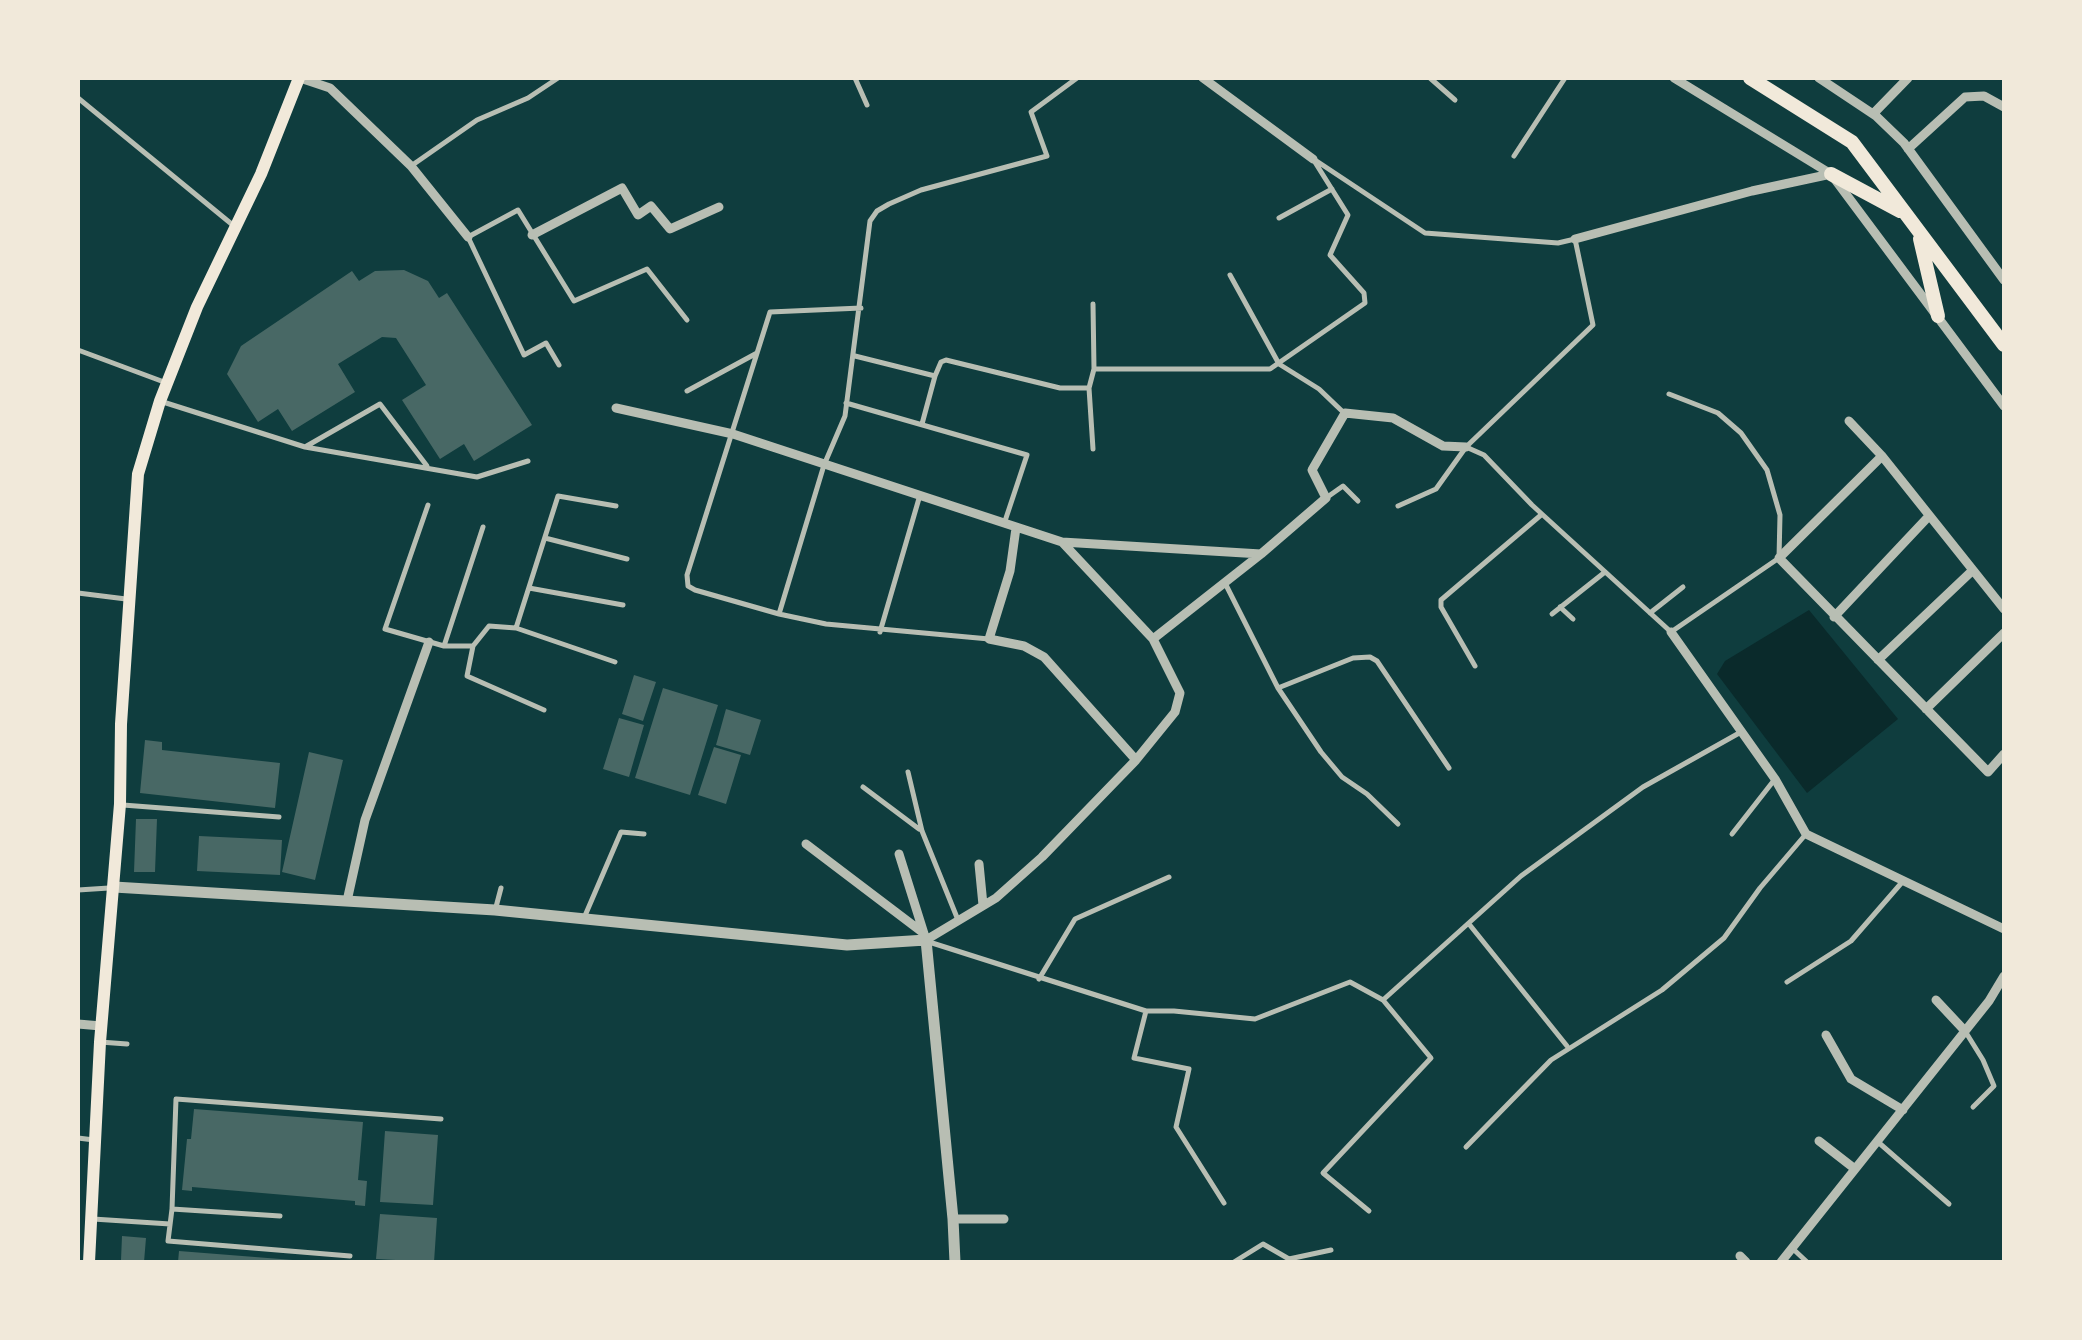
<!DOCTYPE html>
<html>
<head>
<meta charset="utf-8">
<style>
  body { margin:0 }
  #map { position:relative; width:2082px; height:1340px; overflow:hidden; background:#0f3d3e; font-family:Spectral,serif }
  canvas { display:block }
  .frame { position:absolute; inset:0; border:80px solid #f1e9da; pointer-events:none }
</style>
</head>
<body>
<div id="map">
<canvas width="2082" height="1340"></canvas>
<div class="frame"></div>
</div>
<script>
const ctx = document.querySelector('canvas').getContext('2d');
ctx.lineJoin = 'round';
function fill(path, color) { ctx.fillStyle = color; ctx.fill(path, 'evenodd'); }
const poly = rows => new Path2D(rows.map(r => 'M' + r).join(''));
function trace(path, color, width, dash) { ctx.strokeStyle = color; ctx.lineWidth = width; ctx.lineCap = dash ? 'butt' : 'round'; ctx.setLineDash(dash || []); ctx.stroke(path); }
fill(poly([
  [1809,610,1898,719,1807,793,1717,674,1725,661]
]), '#0a2a2b');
fill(poly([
  [404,270,428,281,439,298,447,293,532,425,474,461,464,444,440,459,402,400,426,385,396,338,382,337,338,364,355,392,292,431,278,409,258,422,227,374,241,346,352,271,359,281,375,271],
  [634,675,656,682,643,721,622,714],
  [663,688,718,705,690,795,635,778],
  [726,709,761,720,750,755,716,745],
  [619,718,644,725,629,777,603,769],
  [145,740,162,742,162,750,280,763,275,808,140,793],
  [714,747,741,755,726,804,698,795],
  [309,752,343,760,315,880,282,872],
  [136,819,157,819,155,872,134,872],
  [199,836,282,840,280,875,197,871],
  [194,1109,363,1122,358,1180,367,1181,365,1206,355,1205,355,1201,192,1187,192,1191,182,1190,187,1139,191,1139],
  [385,1131,438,1135,433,1205,380,1202],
  [380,1214,437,1218,434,1262,376,1259],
  [122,1236,146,1238,144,1262,121,1260],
  [179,1251,293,1260,292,1262,178,1262]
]), '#486865');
trace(poly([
  [855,78,867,105],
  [1430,78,1455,100],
  [78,98,234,226],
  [1514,156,1565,78],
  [1315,160,1425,233,1558,243,1575,239,1593,325,1466,447,1436,489,1398,506],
  [411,166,477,120,528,98,558,78],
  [1279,218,1332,189],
  [1230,275,1279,364,1319,389,1343,412],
  [1093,304,1094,369],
  [861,308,770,312,687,575,688,586,695,590,779,614,826,624,989,639],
  [78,350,164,382],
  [855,356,935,376,941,362,946,360,1060,388,1089,388,1094,369,1270,369,1365,303,1364,293,1330,255,1348,215,1313,159],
  [559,365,546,343,524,355,468,237,518,210,574,301,647,269,687,320],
  [1089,388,1093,449],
  [687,391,757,353],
  [163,402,305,447,477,477,528,461],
  [846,403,1027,455,1004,524],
  [922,424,935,376],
  [305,447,380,404,427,466],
  [1466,447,1484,455,1532,505,1671,632,1779,558,1780,515,1767,470,1741,433,1718,413,1669,394],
  [1326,498,1343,486,1358,501],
  [428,505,385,629,444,646,473,646,489,626,516,628,615,662],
  [545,538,627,559],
  [1225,583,1278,688,1321,752,1342,777,1367,794,1398,824],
  [529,588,623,605],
  [78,593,126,599],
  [1560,607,1573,619],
  [1650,613,1683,587],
  [779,614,824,465,845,416,870,221,877,211,889,204,921,190,1047,156,1031,112,1077,78],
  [1552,614,1605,572],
  [516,628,558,496,616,506],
  [880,632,920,495],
  [444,646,483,527],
  [473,646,467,676,544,710],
  [1475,666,1441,607,1441,600,1541,515],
  [1278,688,1353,658,1370,657,1377,661,1449,768],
  [908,772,922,831,958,920],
  [863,787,919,829],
  [123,805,279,817],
  [1732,834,1775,779],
  [78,890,109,888],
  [496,907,501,888],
  [584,918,621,832,644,834],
  [1469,924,1567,1046],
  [929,942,1146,1011,1174,1011,1255,1019,1350,982,1383,1000,1431,1058,1323,1173,1369,1211],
  [1039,979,1075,919,1169,877],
  [1787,982,1851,941,1904,880],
  [1383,1000,1521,876,1643,787,1741,732],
  [1146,1011,1134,1058,1189,1069,1176,1127,1224,1203],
  [1965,1031,1983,1060,1994,1086,1973,1107],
  [100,1042,127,1044],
  [78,1138,94,1140],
  [1878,1142,1949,1204],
  [1466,1147,1551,1060,1662,990,1724,938,1760,888,1806,834],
  [172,1209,280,1216],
  [93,1219,170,1224],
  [1792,1248,1807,1262],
  [350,1256,168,1241,172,1209,176,1099,441,1119],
  [1234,1262,1263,1244,1289,1259,1331,1250]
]), '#b8beb3', 5);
trace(poly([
  [300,78,330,88,411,166,468,237],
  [1203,78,1313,159],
  [1674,78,1831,174,2004,406],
  [1819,78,1876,116,1904,143,2004,280],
  [1873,114,1908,78],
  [1908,149,1965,97,1984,96,2004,107],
  [532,235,622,188,638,215,651,206,670,229,719,207],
  [1575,239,1752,191,1831,174],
  [616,408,733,434,1062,542,1153,639,1180,693,1175,712,1136,760,1042,857,996,898,926,940,899,854],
  [1849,421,1882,456,2004,609],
  [1882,456,1779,558,1988,772,2004,754],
  [1016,528,1010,571,989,639,1024,646,1044,657,1136,760],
  [1062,542,1261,554],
  [1834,617,1929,516],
  [1671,632,1775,779,1806,834,2004,929],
  [1153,639,1261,554,1326,498,1312,470,1345,413,1393,418,1443,446,1466,447],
  [1878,660,1973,570],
  [1926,709,2004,633],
  [806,844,922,932],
  [979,864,983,905],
  [347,901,365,820,429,642],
  [1936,1000,1965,1031],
  [78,1024,101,1026],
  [1826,1035,1851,1079,1903,1110],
  [1819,1141,1855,1169],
  [953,1219,1004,1219],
  [1740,1256,1746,1262],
  [1781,1262,1989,1001,2004,976]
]), '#b8beb3', 9);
trace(poly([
  [114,887,495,910,847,945,926,940,953,1219,955,1262]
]), '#b8beb3', 11);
trace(poly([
  [89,1262,100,1042,120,804,121,724,138,474,160,401,197,307,261,174,299,78]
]), '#f1e9da', 12);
trace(poly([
  [1750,78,1852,142,2004,345],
  [1831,174,1900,211],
  [1920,239,1938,316]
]), '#f1e9da', 14);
</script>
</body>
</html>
